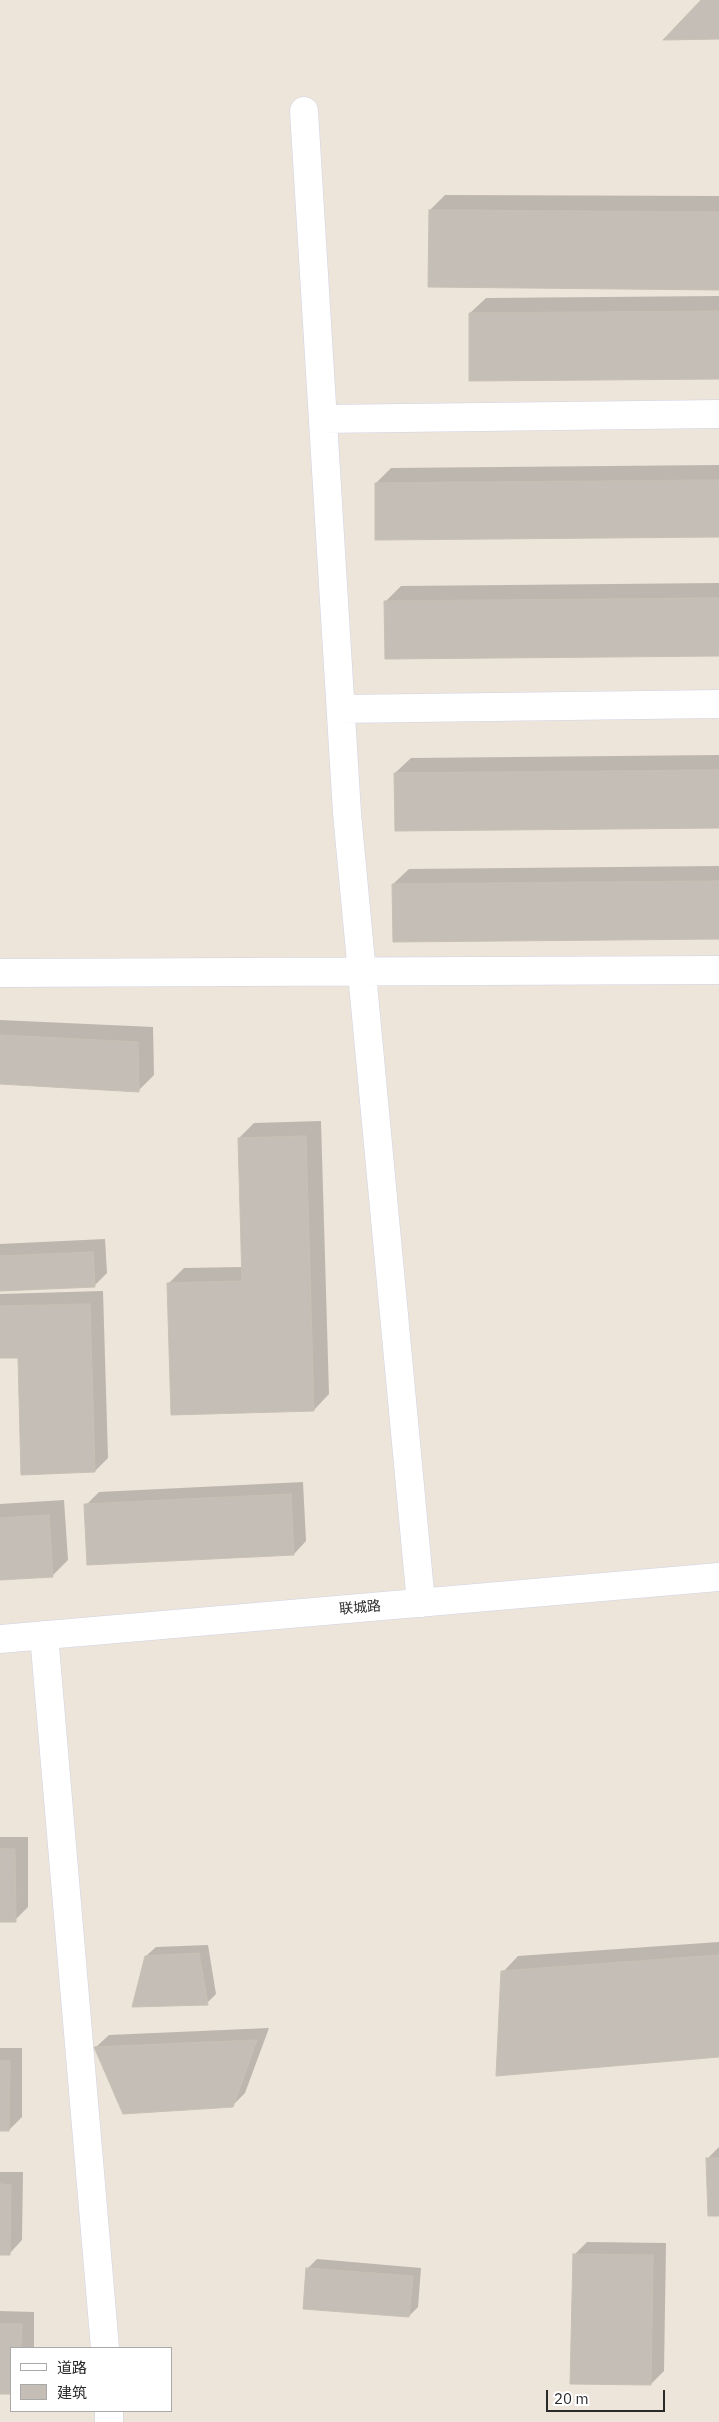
<!DOCTYPE html>
<html>
<head>
<meta charset="utf-8">
<style>
  body { margin:0 }
  #map { position:relative; width:719px; height:2422px; overflow:hidden; background:#ede4da; font-family:"IBM Plex Sans","Noto Sans SC",sans-serif }
  canvas { display:block }
  .legend { position:absolute; left:10px; top:2347px; width:162px; height:65px; box-sizing:border-box; background:#fff; border:1px solid #a9a9a9; margin:0; padding:6px 9px; list-style:none; font-size:15px; color:#292929 }
  .legend li { display:flex; align-items:center; gap:10px; height:25px }
  .legend b { width:25px; border:1px solid #a9a9a9 }
  .scale { position:absolute; left:546px; top:2390px; width:119px; height:22px; box-sizing:border-box; border:2px solid #292929; border-top:0; padding-left:6px; font-size:15px; line-height:18px; white-space:nowrap; color:#292929; -webkit-text-stroke:4px #fff; paint-order:stroke }
</style>
</head>
<body>
<div id="map">
<canvas width="719" height="2422"></canvas>
<ul class="legend">
<li><b style="height:6px;background:#fff"></b>道路</li>
<li><b style="height:14px;background:#c4beb6"></b>建筑</li>
</ul>
<div class="scale">20 m</div>
</div>
<script>
const ctx = document.querySelector('canvas').getContext('2d');
ctx.lineJoin = 'round';
function fill(path, color) { ctx.fillStyle = color; ctx.fill(path, 'evenodd'); }
const poly = rows => new Path2D(rows.map(r => 'M' + r).join(''));
function trace(path, color, width, dash) { ctx.strokeStyle = color; ctx.lineWidth = width; ctx.lineCap = dash ? 'butt' : 'round'; ctx.setLineDash(dash || []); ctx.stroke(path); }
function label(font, color, halo, rows, align = 'center') {
  ctx.font = font + ' "IBM Plex Sans","Noto Sans SC",sans-serif'; ctx.lineWidth = 4.5; ctx.setLineDash([]); ctx.textBaseline = 'middle'; ctx.strokeStyle = halo; ctx.fillStyle = color; for (const [text, x, y, turn = 0] of rows) {
    ctx.save(); ctx.translate(x, y); ctx.rotate((+turn || 0) * Math.PI / 180); ctx.textAlign = isNaN(turn) ? turn : align; if (halo) ctx.strokeText(text, 0, 0); ctx.fillText(text, 0, 0); ctx.restore();
  }
}
fill(poly([
  [445,195,719,196,719,288,430,210],
  [719,296,719,378,470,313,486,298],
  [719,465,719,536,376,483,391,468],
  [719,583,719,654,385,602,401,586],
  [719,755,719,826,395,773,411,758],
  [719,866,719,937,393,884,409,869],
  [0,1020,153,1027,154,1075,139,1090,0,1083],
  [321,1121,329,1394,314,1410,168,1284,184,1268,243,1267,239,1138,254,1123],
  [105,1239,107,1273,94,1286,0,1290,0,1244],
  [103,1291,108,1458,95,1471,19,1356,0,1357,0,1294],
  [303,1482,306,1541,294,1554,86,1505,99,1492],
  [64,1500,68,1560,53,1575,0,1579,0,1504],
  [0,1837,28,1837,28,1907,15,1920,0,1920],
  [719,1942,719,2056,503,1972,518,1956],
  [208,1945,216,1994,207,2003,146,1956,156,1947],
  [269,2028,245,2093,232,2106,96,2047,109,2035],
  [0,2048,22,2048,22,2117,9,2130,0,2129],
  [719,2147,719,2215,707,2159],
  [0,2172,23,2172,22,2240,10,2253,0,2253],
  [587,2242,666,2243,664,2371,651,2384,574,2255],
  [317,2259,421,2268,418,2307,409,2316,307,2269],
  [0,2311,34,2312,34,2348,11,2348,11,2393,0,2393]
]), '#0003');
const building = poly([
  [701,0,719,0,719,39,663,40,701,0],
  [429,210,719,212,719,290,428,287,429,210],
  [719,311,719,379,469,381,469,313,719,311],
  [719,480,719,537,375,540,375,483,719,480],
  [719,598,719,656,385,659,384,601,719,598],
  [719,770,719,828,395,831,394,773,719,770],
  [719,881,719,939,393,942,392,884,719,881],
  [0,1035,138,1042,139,1092,0,1084,0,1035],
  [306,1136,314,1411,171,1415,167,1283,242,1281,238,1138,306,1136],
  [93,1252,95,1287,0,1291,0,1256,93,1252],
  [90,1304,95,1472,21,1475,18,1358,0,1358,0,1306,90,1304],
  [291,1494,294,1555,87,1565,84,1504,291,1494],
  [49,1515,53,1577,0,1580,0,1518,49,1515],
  [0,1849,15,1849,16,1922,0,1922,0,1849],
  [199,1953,208,2005,132,2007,145,1956,199,1953],
  [719,1955,719,2057,496,2076,501,1971,719,1955],
  [257,2040,233,2107,123,2114,94,2047,257,2040],
  [0,2061,10,2061,9,2131,0,2131,0,2061],
  [706,2158,719,2158,719,2216,708,2216,706,2158],
  [0,2184,11,2185,10,2255,0,2255,0,2184],
  [573,2254,653,2255,651,2385,570,2384,573,2254],
  [306,2268,413,2276,409,2317,303,2309,306,2268],
  [0,2324,22,2324,21,2348,11,2348,11,2394,0,2394,0,2324]
]);
fill(building, '#c4beb6');
trace(building, '#c8c0b3', 1);
const street = poly([
  [304,111,347,813,421,1603],
  [323,419,719,414],
  [341,709,719,704],
  [0,973,719,970],
  [44,1635,105,2348],
  [0,1639,719,1577],
  [109,2411,109,2422]
]);
trace(street, '#cfd3e4', 29);
trace(street, '#fff', 28);
label('14px', '#292929', '#fff', [
  ["联城路",360,1608,-5]
]);
</script>
</body>
</html>
